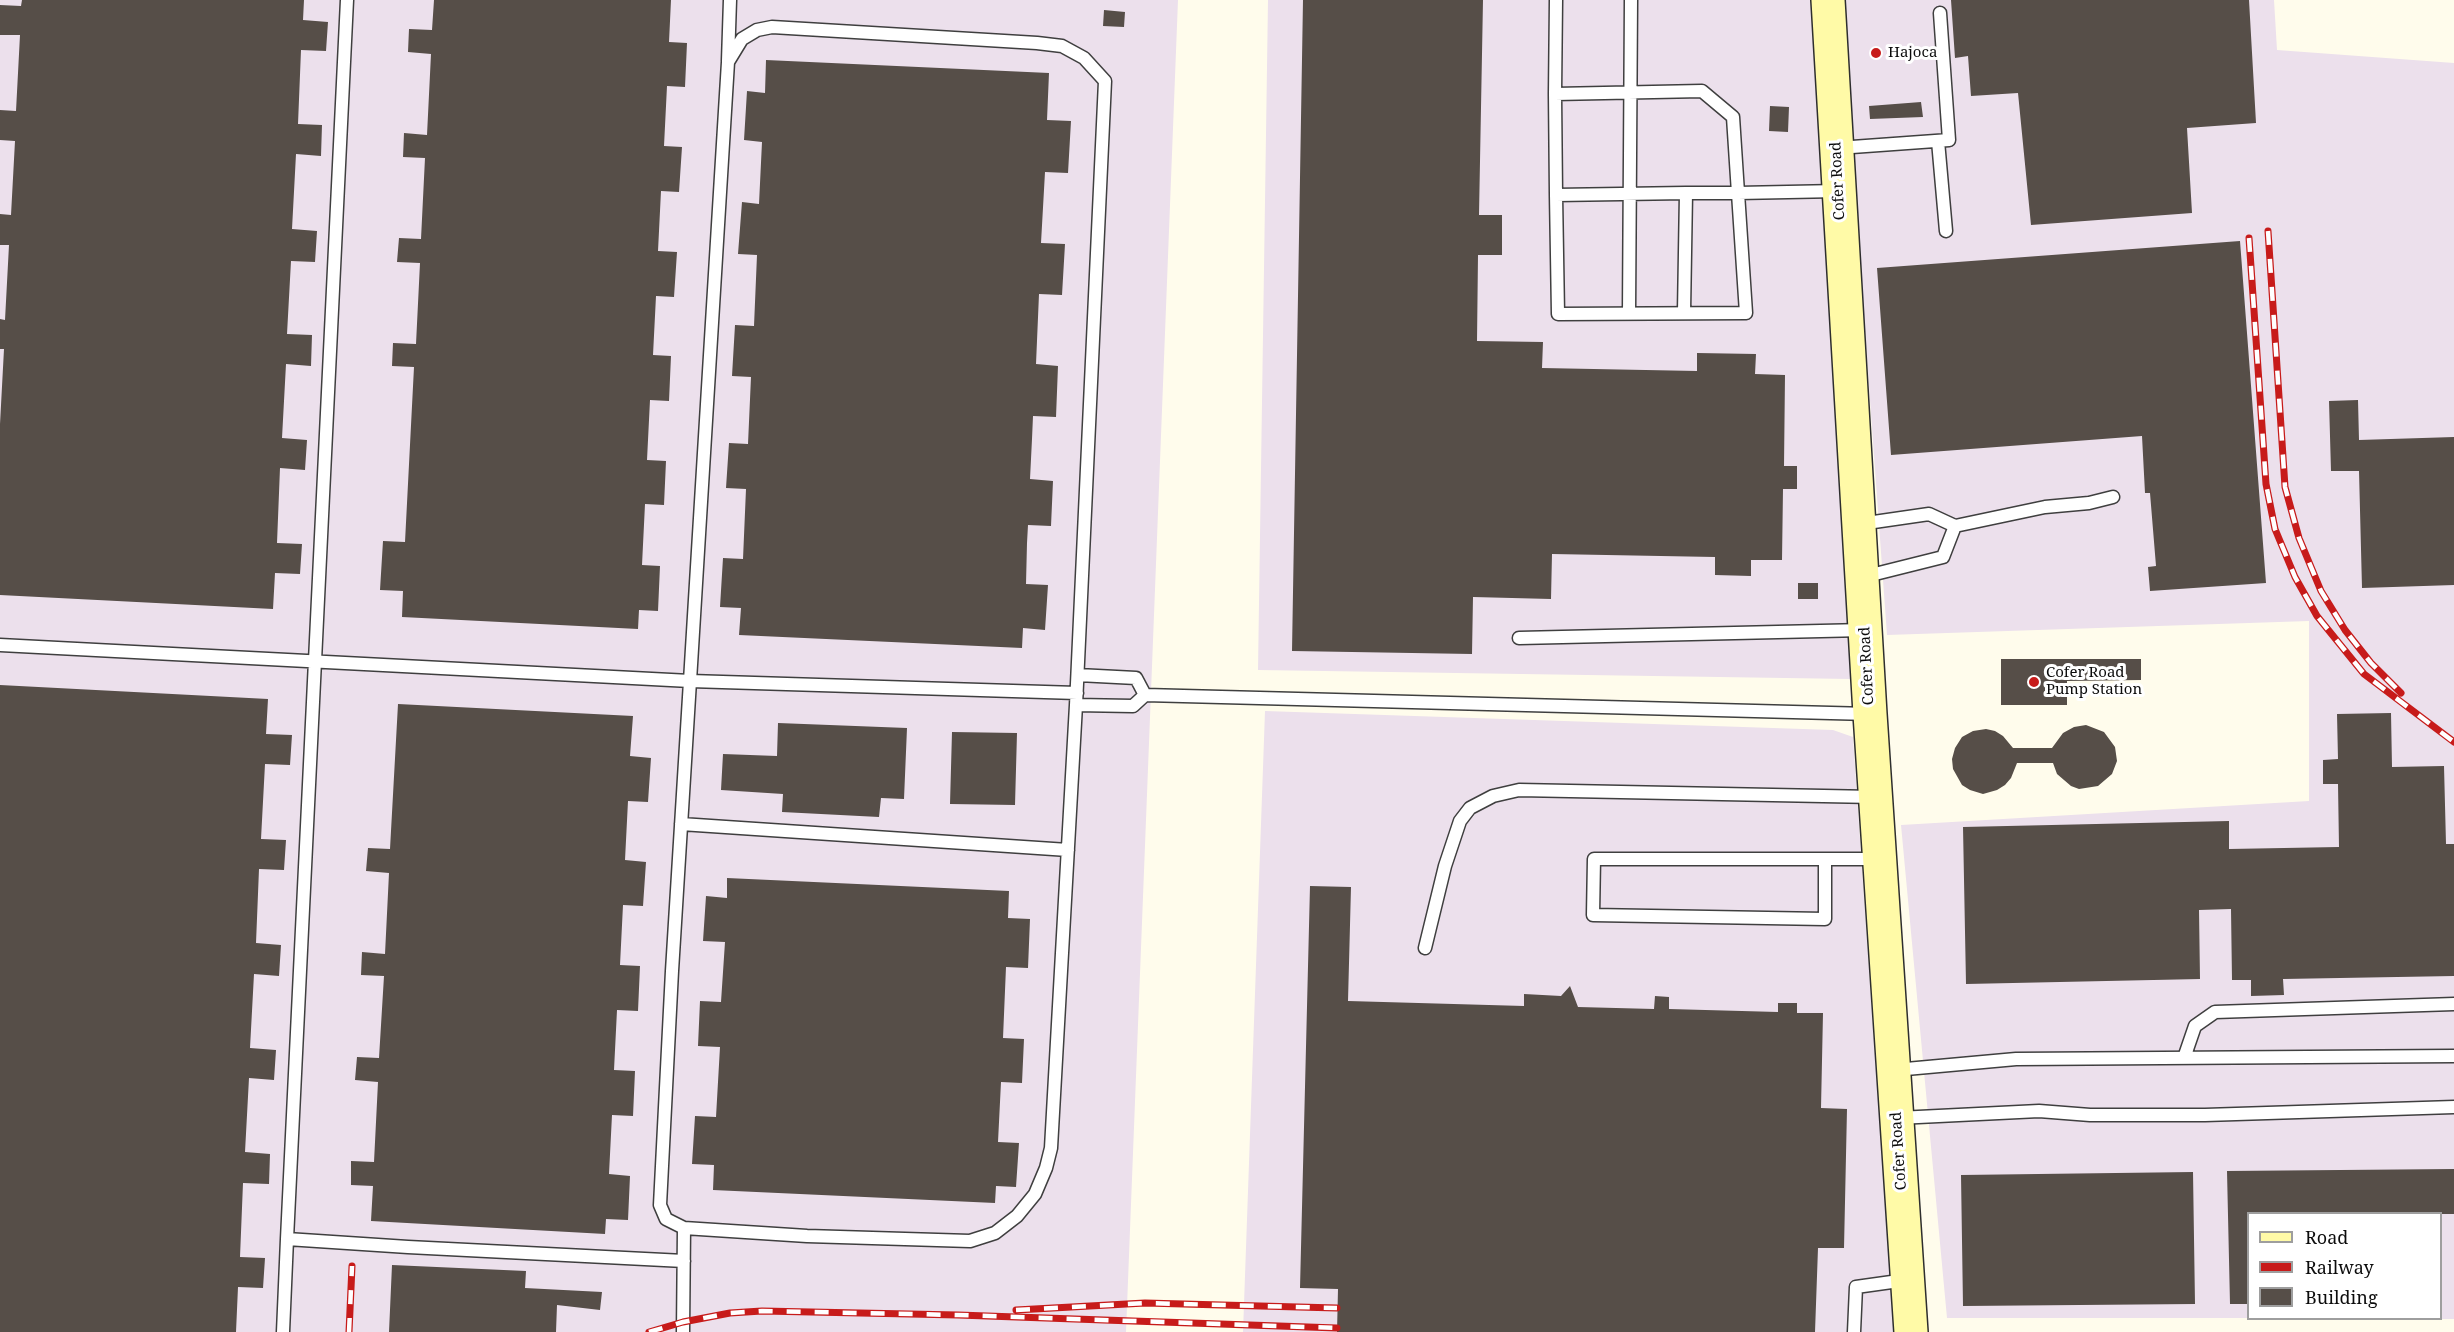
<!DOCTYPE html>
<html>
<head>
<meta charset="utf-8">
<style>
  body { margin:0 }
  #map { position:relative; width:2454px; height:1332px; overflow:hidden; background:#fffcec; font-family:"Noto Serif",serif }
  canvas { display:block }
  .legend { position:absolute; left:2247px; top:1212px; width:195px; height:108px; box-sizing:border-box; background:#fff; border:2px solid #9e9e9e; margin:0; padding:8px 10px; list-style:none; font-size:18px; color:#0c0c0c }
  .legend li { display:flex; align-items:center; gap:12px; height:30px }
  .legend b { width:30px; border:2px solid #9e9e9e }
</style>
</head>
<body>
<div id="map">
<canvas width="2454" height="1332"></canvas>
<ul class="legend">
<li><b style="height:8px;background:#fffaa7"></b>Road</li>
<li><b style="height:8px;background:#c71b1a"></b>Railway</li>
<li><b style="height:16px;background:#564e48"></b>Building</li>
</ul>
</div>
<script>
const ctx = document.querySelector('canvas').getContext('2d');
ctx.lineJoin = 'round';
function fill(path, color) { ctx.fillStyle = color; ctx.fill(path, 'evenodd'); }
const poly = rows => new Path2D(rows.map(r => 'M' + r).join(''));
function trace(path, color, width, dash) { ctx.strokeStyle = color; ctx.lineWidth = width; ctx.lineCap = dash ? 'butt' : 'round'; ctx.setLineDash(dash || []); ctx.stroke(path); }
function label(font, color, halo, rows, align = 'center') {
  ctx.font = font + ' "Noto Serif",serif'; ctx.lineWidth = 6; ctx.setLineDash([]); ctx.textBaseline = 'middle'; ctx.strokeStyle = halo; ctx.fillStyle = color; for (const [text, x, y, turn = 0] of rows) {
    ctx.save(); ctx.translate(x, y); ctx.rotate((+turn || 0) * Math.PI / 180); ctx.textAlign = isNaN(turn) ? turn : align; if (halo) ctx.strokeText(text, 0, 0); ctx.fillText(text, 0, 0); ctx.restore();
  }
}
fill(poly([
  [0,0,1178,0,1126,1332,0,1332],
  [1268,0,1816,0,1851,679,1258,670],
  [1841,0,2274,0,2277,50,2454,63,2454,1319,2418,1319,2440,1318,2440,1214,2248,1214,2248,1318,1947,1318,1901,825,2309,801,2309,621,1887,635],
  [1265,711,1833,730,1853,737,1894,1332,1243,1332]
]), '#ece0ec');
fill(poly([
  [22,0,304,0,303,20,328,22,326,51,301,50,298,124,322,125,321,156,296,154,292,229,317,231,315,262,291,261,287,334,312,335,311,366,286,364,282,438,307,440,305,470,280,468,277,543,302,544,300,574,275,573,273,609,0,595,0,424,4,349,0,349,0,319,5,320,9,245,0,245,0,214,11,215,15,141,0,140,0,110,16,111,20,35,0,35,0,5,21,6],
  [434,0,671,0,669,42,687,43,685,87,667,86,664,146,682,147,679,192,661,191,658,251,677,252,674,297,656,296,653,355,671,356,669,401,650,400,647,460,666,461,664,505,645,504,642,565,660,566,658,611,639,610,638,629,402,617,403,591,380,590,383,541,405,542,414,367,392,366,393,343,416,344,420,263,397,262,399,238,421,239,425,158,403,157,404,133,427,135,431,54,408,52,409,29,432,30],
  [1303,0,1483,0,1479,215,1502,215,1502,255,1478,255,1477,341,1543,342,1542,368,1697,371,1697,353,1756,354,1755,374,1785,375,1784,466,1797,466,1797,489,1783,489,1782,560,1751,560,1751,576,1715,575,1715,557,1552,554,1551,599,1473,597,1472,654,1292,651],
  [1951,0,2249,0,2256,123,2187,128,2192,213,2031,225,2018,93,1971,96,1968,56,1955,58],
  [1104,10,1125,12,1124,27,1103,26],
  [766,60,1049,73,1047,120,1071,121,1068,173,1045,172,1041,243,1065,244,1062,295,1039,294,1036,364,1058,366,1056,417,1033,416,1032,439,1030,479,1053,481,1051,526,1028,525,1027,543,1026,584,1048,585,1045,630,1023,628,1022,648,739,635,741,608,720,607,723,558,743,559,746,489,726,488,729,443,748,444,751,377,732,376,735,325,754,326,757,255,738,254,742,202,759,204,762,142,744,140,747,91,765,93],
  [1921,102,1923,117,1870,119,1869,106],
  [1770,106,1789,107,1788,132,1769,131],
  [2240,241,2266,583,2150,591,2148,567,2156,566,2150,493,2145,493,2142,436,1891,455,1877,268],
  [2358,400,2359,440,2454,437,2454,585,2362,588,2359,471,2331,471,2329,401],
  [1798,583,1818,583,1818,599,1798,599],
  [2001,659,2141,659,2141,680,2067,681,2067,705,2001,705],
  [0,685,268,699,266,734,292,735,290,765,265,764,261,839,286,840,284,870,259,869,256,943,281,945,279,976,254,974,250,1048,276,1050,274,1080,249,1078,245,1152,270,1154,269,1184,243,1183,240,1257,265,1258,263,1288,238,1287,236,1332,0,1332],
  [398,704,633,716,630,756,651,758,648,802,628,801,625,860,646,862,643,906,623,905,620,965,640,966,638,1011,617,1010,614,1070,635,1071,633,1116,612,1115,609,1174,630,1176,628,1220,606,1219,605,1234,371,1221,373,1186,351,1185,351,1161,374,1162,378,1082,355,1080,357,1057,379,1058,384,976,361,975,362,952,385,954,389,873,366,871,368,848,390,849],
  [2391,713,2392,767,2444,766,2446,844,2454,844,2454,976,2283,979,2284,995,2251,996,2251,980,2232,980,2231,909,2199,910,2200,979,1966,984,1963,827,2229,821,2229,849,2339,847,2338,784,2323,784,2323,760,2338,759,2337,714],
  [778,723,907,728,904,799,881,798,879,817,782,812,783,794,721,790,723,754,777,756],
  [2086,725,2104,732,2115,747,2117,761,2112,774,2098,786,2079,789,2071,786,2057,774,2053,763,2017,763,2011,778,2005,785,1997,790,1983,794,1970,790,1962,785,1953,769,1952,759,1955,748,1962,737,1973,731,1986,729,1995,731,2003,736,2013,748,2052,748,2063,733,2074,727],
  [952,732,1017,733,1015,805,950,804],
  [727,878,1009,891,1008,918,1030,919,1028,968,1006,967,1003,1038,1024,1039,1022,1083,1001,1082,998,1142,1019,1143,1016,1187,996,1186,995,1203,713,1190,714,1165,692,1164,695,1116,716,1117,720,1047,698,1046,700,1001,721,1002,725,942,703,941,706,896,727,898],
  [1310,886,1351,887,1348,1001,1524,1006,1524,994,1561,996,1570,986,1578,1007,1654,1009,1655,996,1669,997,1669,1009,1778,1012,1778,1003,1797,1003,1797,1013,1823,1013,1821,1108,1847,1109,1844,1248,1818,1248,1815,1332,1337,1332,1338,1289,1300,1288],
  [2454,1169,2454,1214,2248,1214,2248,1304,2230,1304,2227,1171],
  [2193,1172,2195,1304,1963,1306,1961,1175],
  [392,1265,526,1271,525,1288,602,1292,600,1310,557,1305,556,1332,389,1332]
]), '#564e48');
const lane = poly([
  [728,61,730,0],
  [1555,94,1556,0],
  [1938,141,1946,231],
  [1838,148,1949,140,1940,13],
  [1556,195,1555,94,1702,91,1733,117,1738,193,1746,313,1558,314,1556,195,1686,193,1738,193,1838,191],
  [1684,312,1686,193],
  [1629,313,1631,0],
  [1860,524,1929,514,1955,526],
  [1863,577,1943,557,1955,526,2045,507,2089,503,2113,497],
  [1519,638,1864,630],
  [0,645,690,681,728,62,742,39,757,30,772,27,1037,43,1062,46,1084,58,1105,81,1076,705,1051,1148,1046,1168,1035,1194,1017,1216,995,1233,970,1241,807,1236,684,1228,683,1332],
  [1078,675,1136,678,1145,695],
  [1076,705,1133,706,1145,695,1869,714],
  [681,824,1068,850],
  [1825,859,1825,919,1593,915,1594,859,1878,859],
  [1425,948,1445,866,1460,821,1470,808,1493,796,1519,790,1874,797],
  [2184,1058,2195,1026,2215,1012,2454,1004],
  [1895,1070,2016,1059,2454,1056],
  [1898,1118,2039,1111,2090,1115,2205,1115,2454,1107],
  [684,1228,666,1219,660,1205,672,971,690,681,1077,693],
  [287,1239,347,0],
  [283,1332,287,1239,408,1247,684,1261],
  [1854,1332,1856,1287,1906,1280]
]);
const secondary = poly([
  [1828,0,1870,714,1911,1332]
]);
trace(lane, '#3f3f3f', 15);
trace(secondary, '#2e2e2e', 36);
trace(lane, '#fff', 12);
trace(secondary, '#fffaa7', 33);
const rail = poly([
  [2268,231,2285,487,2299,538,2321,591,2345,630,2371,663,2401,693],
  [2249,238,2266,484,2275,529,2295,577,2317,616,2364,674,2454,742],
  [1016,1310,1145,1303,1337,1308],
  [349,1332,352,1266],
  [649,1332,683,1322,730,1313,762,1311,958,1315,1337,1328]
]);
trace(rail, '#c71b1a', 7);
trace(rail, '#fff', 4.5, [14]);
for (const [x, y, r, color] of [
  [1876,53,6,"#c71b1a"],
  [2034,682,6,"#c71b1a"]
]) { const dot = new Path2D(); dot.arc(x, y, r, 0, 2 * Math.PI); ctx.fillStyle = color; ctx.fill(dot); trace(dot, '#fff', 2); }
label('15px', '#0c0c0c', '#fff', [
  ["Hajoca",1888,53],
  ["Cofer Road",2046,673],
  ["Pump Station",2046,690]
], 'left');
label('15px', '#0c0c0c', '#fff', [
  ["Cofer Road",1838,181,-93],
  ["Cofer Road",1867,666,-93],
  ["Cofer Road",1899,1151,-94]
]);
</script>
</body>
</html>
